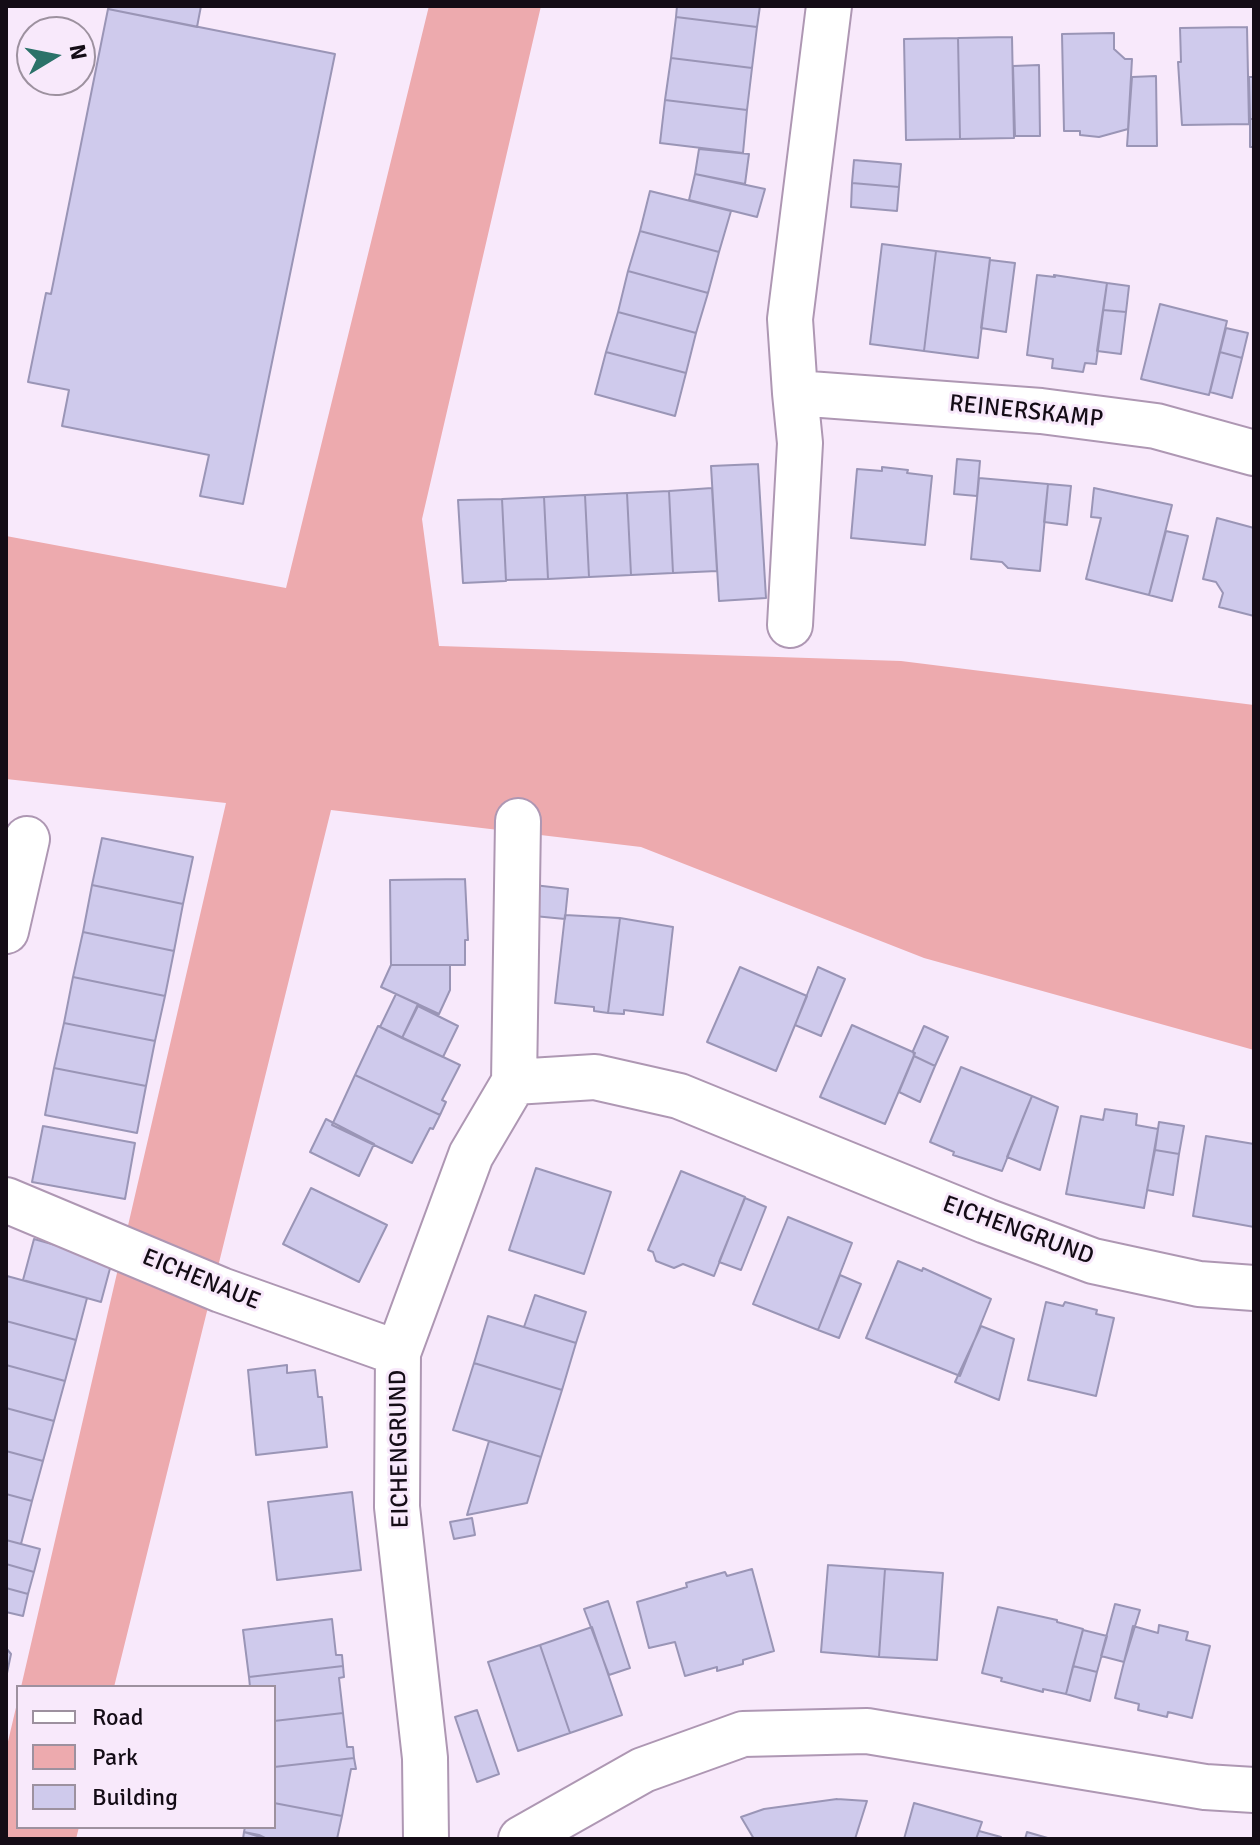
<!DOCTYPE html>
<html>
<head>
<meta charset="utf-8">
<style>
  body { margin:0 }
  #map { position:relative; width:1260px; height:1845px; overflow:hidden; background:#f8e9fb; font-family:Signika,sans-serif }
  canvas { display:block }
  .frame { position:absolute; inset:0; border:8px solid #140c16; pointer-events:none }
  .legend { position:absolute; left:16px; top:1685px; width:260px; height:144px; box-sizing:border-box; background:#f8e9fb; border:2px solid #9d919f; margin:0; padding:10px 14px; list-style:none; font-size:24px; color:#140c16 }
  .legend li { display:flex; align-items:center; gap:16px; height:40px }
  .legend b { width:40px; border:2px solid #9d919f }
  .north { position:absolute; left:16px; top:16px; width:80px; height:80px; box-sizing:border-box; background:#f8e9fb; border:2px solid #9d919f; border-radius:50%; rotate:80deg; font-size:22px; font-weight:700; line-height:32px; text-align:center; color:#140c16 }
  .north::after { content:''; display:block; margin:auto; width:28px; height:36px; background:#2b7269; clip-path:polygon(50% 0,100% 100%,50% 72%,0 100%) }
</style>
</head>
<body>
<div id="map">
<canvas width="1260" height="1845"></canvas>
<div class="frame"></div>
<ul class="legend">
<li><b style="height:10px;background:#fff"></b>Road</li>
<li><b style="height:22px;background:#edaaae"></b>Park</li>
<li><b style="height:22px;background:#cfcaec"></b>Building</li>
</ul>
<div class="north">N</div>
</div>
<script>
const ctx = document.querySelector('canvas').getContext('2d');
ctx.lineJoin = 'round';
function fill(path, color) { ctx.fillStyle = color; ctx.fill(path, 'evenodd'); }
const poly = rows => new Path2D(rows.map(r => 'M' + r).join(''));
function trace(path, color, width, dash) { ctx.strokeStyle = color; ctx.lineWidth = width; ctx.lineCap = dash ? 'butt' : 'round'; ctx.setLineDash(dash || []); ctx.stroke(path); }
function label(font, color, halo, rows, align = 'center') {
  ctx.font = font + ' Signika,sans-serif'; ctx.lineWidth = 6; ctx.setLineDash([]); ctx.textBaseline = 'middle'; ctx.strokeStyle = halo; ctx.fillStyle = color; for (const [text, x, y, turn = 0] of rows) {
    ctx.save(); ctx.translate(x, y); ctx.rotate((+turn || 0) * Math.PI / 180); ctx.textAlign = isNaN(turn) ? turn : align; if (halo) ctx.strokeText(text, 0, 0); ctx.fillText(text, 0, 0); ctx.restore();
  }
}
fill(poly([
  [429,6,541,6,422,519,439,646,901,661,1254,705,1254,1050,924,958,641,847,331,810,114,1687,21,1687,226,803,6,779,6,536,286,588],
  [18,1699,18,1827,79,1827,76,1839,6,1839,6,1750]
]), '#edaaae');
const building = poly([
  [109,6,201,6,197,27,108,9,109,6],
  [677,6,760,6,757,27,676,17,677,6],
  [108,9,335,54,243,504,200,496,209,455,62,426,69,390,28,382,46,293,51,294,108,9],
  [676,17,757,27,752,68,671,58,676,17],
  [1247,27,1249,124,1182,125,1178,62,1181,62,1180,28,1247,27],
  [1114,33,1114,49,1125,59,1132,59,1128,129,1099,137,1080,135,1080,131,1064,131,1062,34,1114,33],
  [1012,37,1014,138,960,139,958,38,1012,37],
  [958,38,960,139,906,140,904,39,958,38],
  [671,58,752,68,747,110,665,100,671,58],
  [1039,65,1040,136,1015,136,1013,66,1039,65],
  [1156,76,1157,146,1127,146,1132,77,1156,76],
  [1249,77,1254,77,1254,119,1250,119,1249,77],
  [665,100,747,110,743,153,660,143,665,100],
  [1250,119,1254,119,1254,147,1250,147,1250,119],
  [699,149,749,154,745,184,695,174,699,149],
  [854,160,901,164,899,187,852,183,854,160],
  [695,174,765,189,757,217,689,200,695,174],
  [852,183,899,187,897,211,851,207,852,183],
  [650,191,731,211,719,252,640,231,650,191],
  [640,231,719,252,708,293,628,271,640,231],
  [882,244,936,251,924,351,870,344,882,244],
  [936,251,990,258,978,358,924,351,936,251],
  [990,260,1015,263,1006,332,981,328,990,260],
  [628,271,708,293,696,333,618,312,628,271],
  [1037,275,1055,277,1054,275,1107,283,1096,364,1085,363,1083,372,1052,368,1053,359,1027,355,1037,275],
  [1107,283,1129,286,1126,312,1103,310,1107,283],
  [1160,304,1227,321,1209,395,1141,379,1160,304],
  [1103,310,1126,312,1121,354,1097,351,1103,310],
  [618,312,696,333,686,373,606,352,618,312],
  [1226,328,1248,333,1242,358,1220,352,1226,328],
  [606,352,686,373,675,416,595,394,606,352],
  [1220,352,1242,358,1232,398,1210,392,1220,352],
  [957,459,980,461,977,496,954,494,957,459],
  [758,464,766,598,719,601,711,466,758,464],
  [882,467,908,470,907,473,932,476,925,545,851,538,857,469,882,471,882,467],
  [979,478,1048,484,1040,571,1008,568,1002,562,971,559,979,478],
  [1048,484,1071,486,1067,525,1044,522,1048,484],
  [712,488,717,571,673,573,669,491,712,488],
  [1094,488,1172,505,1149,595,1086,579,1101,518,1091,517,1094,488],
  [669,491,673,573,631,575,627,493,669,491],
  [627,493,631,575,589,577,585,495,627,493],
  [585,495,589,577,548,579,544,497,585,495],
  [544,497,548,579,506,580,502,499,544,497],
  [502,499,506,581,463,583,458,500,502,499],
  [1217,518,1254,528,1254,616,1219,607,1223,593,1216,582,1203,579,1217,518],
  [1166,531,1188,536,1172,601,1149,595,1166,531],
  [102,838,193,857,183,904,92,885,102,838],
  [465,879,468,940,465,940,465,965,391,965,390,880,465,879],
  [92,885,183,904,174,951,83,932,92,885],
  [534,885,568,889,565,919,534,916,534,885],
  [565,915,620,918,608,1013,594,1011,594,1007,555,1003,565,915],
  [620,918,673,927,663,1015,624,1010,624,1014,608,1013,620,918],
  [83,932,174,951,165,996,73,977,83,932],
  [391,965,450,965,450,990,439,1014,381,987,391,965],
  [740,967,807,996,776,1071,707,1042,740,967],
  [818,967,845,979,821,1036,795,1025,818,967],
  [73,977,165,996,155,1041,64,1023,73,977],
  [396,994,418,1004,402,1038,380,1027,396,994],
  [418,1006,458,1026,443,1057,402,1038,418,1006],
  [64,1023,155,1041,146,1086,54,1068,64,1023],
  [852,1025,915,1053,885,1124,820,1097,852,1025],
  [378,1026,460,1065,442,1100,446,1102,440,1115,355,1075,378,1026],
  [924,1026,948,1037,935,1066,914,1056,913,1051,924,1026],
  [914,1056,935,1066,920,1102,899,1092,914,1056],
  [961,1067,1032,1096,1002,1171,953,1155,954,1152,930,1142,961,1067],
  [54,1068,146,1086,137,1133,45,1115,54,1068],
  [355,1075,440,1115,433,1129,430,1128,412,1163,332,1125,355,1075],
  [1032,1096,1058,1107,1040,1170,1007,1157,1032,1096],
  [1105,1109,1137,1114,1136,1125,1158,1129,1144,1208,1066,1194,1081,1116,1103,1120,1105,1109],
  [326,1119,374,1144,359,1176,310,1152,326,1119],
  [1159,1122,1184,1126,1179,1154,1155,1150,1159,1122],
  [43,1126,135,1143,125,1199,32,1182,43,1126],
  [1206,1136,1254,1144,1254,1227,1193,1216,1206,1136],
  [1155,1150,1179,1154,1173,1195,1147,1190,1155,1150],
  [536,1168,611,1192,584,1274,509,1250,536,1168],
  [681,1171,745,1197,714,1276,683,1264,674,1268,656,1261,653,1252,648,1250,681,1171],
  [311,1188,387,1225,359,1282,283,1244,311,1188],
  [745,1198,766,1207,741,1270,719,1262,745,1198],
  [788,1217,852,1243,818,1330,753,1304,788,1217],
  [34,1239,112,1261,101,1302,23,1280,34,1239],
  [898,1261,922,1271,923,1268,991,1299,960,1376,866,1338,898,1261],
  [840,1275,861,1284,839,1338,818,1330,840,1275],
  [7,1276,87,1298,76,1340,6,1321,7,1276],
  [535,1295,586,1312,576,1343,524,1327,535,1295],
  [1046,1302,1063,1306,1065,1302,1097,1310,1096,1314,1114,1318,1096,1396,1028,1380,1046,1302],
  [488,1316,576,1343,562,1390,474,1363,488,1316],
  [6,1321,76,1340,65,1381,6,1365,6,1321],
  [981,1326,1014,1339,999,1400,955,1382,981,1326],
  [474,1363,562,1390,541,1457,453,1430,474,1363],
  [6,1365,65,1381,54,1421,6,1408,6,1365],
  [287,1365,287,1373,315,1370,318,1397,322,1397,327,1447,256,1455,248,1370,287,1365],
  [6,1408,54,1421,43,1461,6,1451,6,1408],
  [489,1441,541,1457,527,1503,467,1515,489,1441],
  [6,1451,43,1461,32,1501,6,1494,6,1451],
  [352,1492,361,1570,277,1580,268,1502,352,1492],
  [6,1494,32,1501,21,1544,6,1540,6,1494],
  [472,1518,475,1535,454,1539,450,1522,472,1518],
  [6,1540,40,1549,34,1572,6,1564,6,1540],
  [6,1564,34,1572,28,1594,6,1588,6,1564],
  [828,1565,885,1569,879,1657,821,1652,828,1565],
  [752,1569,774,1651,743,1660,743,1664,717,1671,717,1667,685,1676,675,1642,649,1648,637,1602,687,1587,686,1583,725,1572,727,1576,752,1569],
  [885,1569,943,1573,937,1660,879,1657,885,1569],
  [6,1588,28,1594,23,1616,6,1612,6,1588],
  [608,1601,630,1668,609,1675,584,1609,608,1601],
  [1115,1604,1140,1610,1124,1662,1101,1656,1115,1604],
  [998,1607,1057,1620,1057,1622,1083,1629,1066,1694,1043,1689,1043,1692,1001,1681,1002,1678,982,1673,998,1607],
  [332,1619,336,1655,342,1655,343,1666,249,1677,243,1630,332,1619],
  [1159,1625,1188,1632,1186,1640,1210,1646,1192,1718,1168,1712,1167,1717,1138,1710,1139,1704,1115,1698,1133,1626,1158,1633,1159,1625],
  [592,1627,622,1715,570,1733,540,1645,592,1627],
  [1083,1630,1107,1636,1097,1672,1073,1666,1083,1630],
  [540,1645,570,1733,518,1751,488,1662,540,1645],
  [6,1648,11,1654,6,1678,6,1648],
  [343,1666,344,1677,339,1678,343,1713,274,1721,274,1687,250,1687,249,1677,343,1666],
  [1073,1666,1097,1672,1090,1701,1066,1694,1073,1666],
  [477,1710,499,1774,477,1782,455,1717,477,1710],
  [343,1713,347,1747,353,1747,354,1758,274,1767,274,1721,343,1713],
  [354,1758,356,1769,351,1769,342,1816,274,1803,274,1767,354,1758],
  [837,1799,867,1801,855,1839,754,1839,741,1817,764,1809,837,1799],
  [274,1803,342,1816,337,1839,267,1839,244,1832,245,1827,274,1827,274,1803],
  [914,1803,982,1822,976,1839,904,1839,914,1803],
  [979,1831,1001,1837,1000,1839,976,1839,979,1831],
  [244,1832,259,1835,267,1839,243,1839,244,1832],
  [1027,1832,1051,1839,1025,1839,1027,1832]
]);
fill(building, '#cfcaec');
trace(building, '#9a95b6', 2);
const minor = poly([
  [829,6,790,319,795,393,1041,411,1156,426,1254,453],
  [790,625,800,443,795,393],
  [6,931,27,839],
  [514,1082,518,821],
  [6,1200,221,1290,398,1353],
  [426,1839,425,1758,397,1507,398,1353,471,1155,514,1082,595,1077,679,1096,986,1221,1093,1261,1199,1284,1254,1288],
  [521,1839,643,1770,743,1734,867,1731,1205,1787,1254,1790]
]);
trace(minor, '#ae97b3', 48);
trace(minor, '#fff', 44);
label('24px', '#140c16', '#f8e9fb', [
  ["REINERSKAMP",1026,412,6],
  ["EICHENGRUND",1018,1231,20],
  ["EICHENAUE",201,1280,22],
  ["EICHENGRUND",400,1449,-91]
]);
</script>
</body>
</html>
